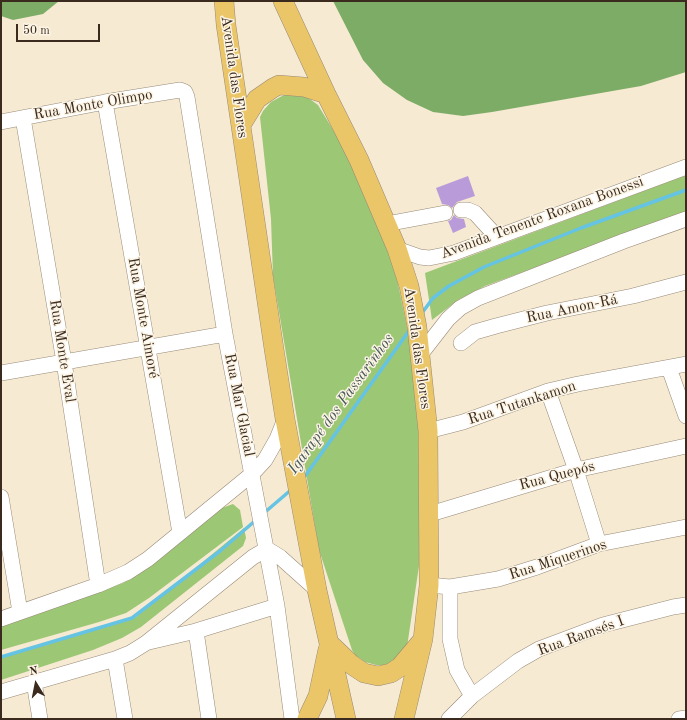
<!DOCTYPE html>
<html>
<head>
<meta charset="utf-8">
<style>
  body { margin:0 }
  #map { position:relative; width:687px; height:720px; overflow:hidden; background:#f6ead2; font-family:"Old Standard TT",serif }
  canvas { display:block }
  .frame { position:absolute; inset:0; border:2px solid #3b2a1e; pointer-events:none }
  .north { position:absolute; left:16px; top:664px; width:40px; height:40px; -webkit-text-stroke:3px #fcf5e5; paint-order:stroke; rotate:350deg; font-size:11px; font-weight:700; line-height:16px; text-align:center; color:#3b2a1e }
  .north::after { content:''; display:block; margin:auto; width:14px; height:18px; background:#3b2a1e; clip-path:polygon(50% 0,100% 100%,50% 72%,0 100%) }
  .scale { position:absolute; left:16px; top:24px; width:84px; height:18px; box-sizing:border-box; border:2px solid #3b2a1e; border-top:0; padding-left:5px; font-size:12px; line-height:14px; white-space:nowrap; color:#3b2a1e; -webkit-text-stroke:3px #fcf5e5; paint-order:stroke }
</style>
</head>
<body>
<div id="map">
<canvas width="687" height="720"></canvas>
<div class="frame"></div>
<div class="north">N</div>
<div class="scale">50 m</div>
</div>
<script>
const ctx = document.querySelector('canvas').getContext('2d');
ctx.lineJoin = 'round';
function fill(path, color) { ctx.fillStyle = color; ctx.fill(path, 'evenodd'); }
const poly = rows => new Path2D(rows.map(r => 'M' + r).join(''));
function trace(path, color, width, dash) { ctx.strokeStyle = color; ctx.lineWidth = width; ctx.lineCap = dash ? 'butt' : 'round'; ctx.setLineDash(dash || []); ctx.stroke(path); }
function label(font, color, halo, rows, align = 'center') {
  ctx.font = font + ' "Old Standard TT",serif'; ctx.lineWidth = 3; ctx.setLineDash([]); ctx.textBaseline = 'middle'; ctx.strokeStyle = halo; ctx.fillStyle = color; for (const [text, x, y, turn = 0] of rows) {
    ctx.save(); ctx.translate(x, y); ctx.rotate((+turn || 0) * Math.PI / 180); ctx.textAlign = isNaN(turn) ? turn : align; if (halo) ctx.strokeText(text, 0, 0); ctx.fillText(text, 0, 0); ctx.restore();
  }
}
fill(poly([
  [288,94,295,94,307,97,318,105,341,143,368,193,396,274,412,352,420,432,420,559,407,647,403,652,389,664,383,665,376,665,365,662,355,655,352,650,319,550,273,276,271,219,260,117,263,111,271,102,282,96],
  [686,175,686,212,485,286,458,300,432,320,425,273],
  [233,504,240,510,243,527,149,598,126,613,99,622,1,650,1,626,123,583,222,508],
  [244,528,246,538,243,546,141,627,122,638,93,650,1,680,1,657,136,617]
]), '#9cc774');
fill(poly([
  [1,1,59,1,43,14,13,20,1,16],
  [333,1,686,1,686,72,641,86,492,112,463,116,433,112,407,100,383,83,363,60]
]), '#7dac66');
trace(poly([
  [422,313,433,298,449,286,484,267,581,228,686,190],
  [303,479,411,328],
  [264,513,292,489],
  [1,657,132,618,220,551,256,520]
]), '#65c3e3', 3.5);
fill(poly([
  [468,176,475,196,457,202,452,208,448,205,442,204,436,188],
  [454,215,457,218,464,219,466,227,453,233,448,221,451,220]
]), '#ba9bda');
const minor = poly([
  [105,102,180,533],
  [23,118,64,362,98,585],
  [1,122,105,102,180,90,185,92,187,97,225,334,277,606,292,719],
  [461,210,468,210,475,213,497,237],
  [386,224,445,213],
  [397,249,420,257,429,258,454,253,686,167],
  [461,343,475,332,496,326,547,313,633,296,686,282],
  [420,355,448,319,460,308,478,298,624,241,686,219],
  [669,368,686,416],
  [1,373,225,334],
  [548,391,576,470,599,544],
  [428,431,463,422,548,391,578,384,686,364],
  [1,497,20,612],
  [430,514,576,470,686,446],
  [267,549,280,557,317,590],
  [429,585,450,587,498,579,537,567,599,544,686,527],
  [450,587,450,639,457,670,472,696],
  [1,619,98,585,128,572,148,559,252,474,265,460,277,439,285,419],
  [196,631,209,719],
  [149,642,196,631,277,606],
  [115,659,125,719],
  [34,682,40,719],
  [1,692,115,659,130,653,146,643,253,557,267,549],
  [449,719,472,696,518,661,539,649,603,625,673,607,686,605],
  [679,719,686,718]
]);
const major = poly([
  [224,1,226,25,274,349,285,419,317,590,346,719],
  [283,1,326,94,359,160,397,249,409,286,417,327,428,431,429,585,423,639,404,719],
  [241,125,257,99,273,88,279,85,304,87,326,94],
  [330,644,352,665,364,673,378,676,391,673,400,667,421,642],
  [307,719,318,696,328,649]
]);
trace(minor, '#988a78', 16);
trace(major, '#988a78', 20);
trace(minor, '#fff', 15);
trace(major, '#eac669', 19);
label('15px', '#3b2a1e', '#fcf5e5', [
  ["Avenida das Flores",234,77,82],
  ["Rua Monte Olimpo",93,105,-10],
  ["Avenida Tenente Roxana Bonessi",542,218,-20],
  ["Rua Amon-Rá",572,309,-12],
  ["Rua Monte Aimoré",143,318,80],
  ["Avenida das Flores",417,348,82],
  ["Rua Monte Eval",62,351,81],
  ["Rua Tutankamon",522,403,-18],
  ["Rua Mar Glacial",239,405,79],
  ["Rua Quepós",557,476,-15],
  ["Rua Miquerinos",558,560,-18],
  ["Rua Ramsés I",581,636,-20]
]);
label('italic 16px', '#485859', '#fcf5e5', [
  ["Igarapé dos Passarinhos",341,404,-54]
]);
</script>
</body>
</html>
